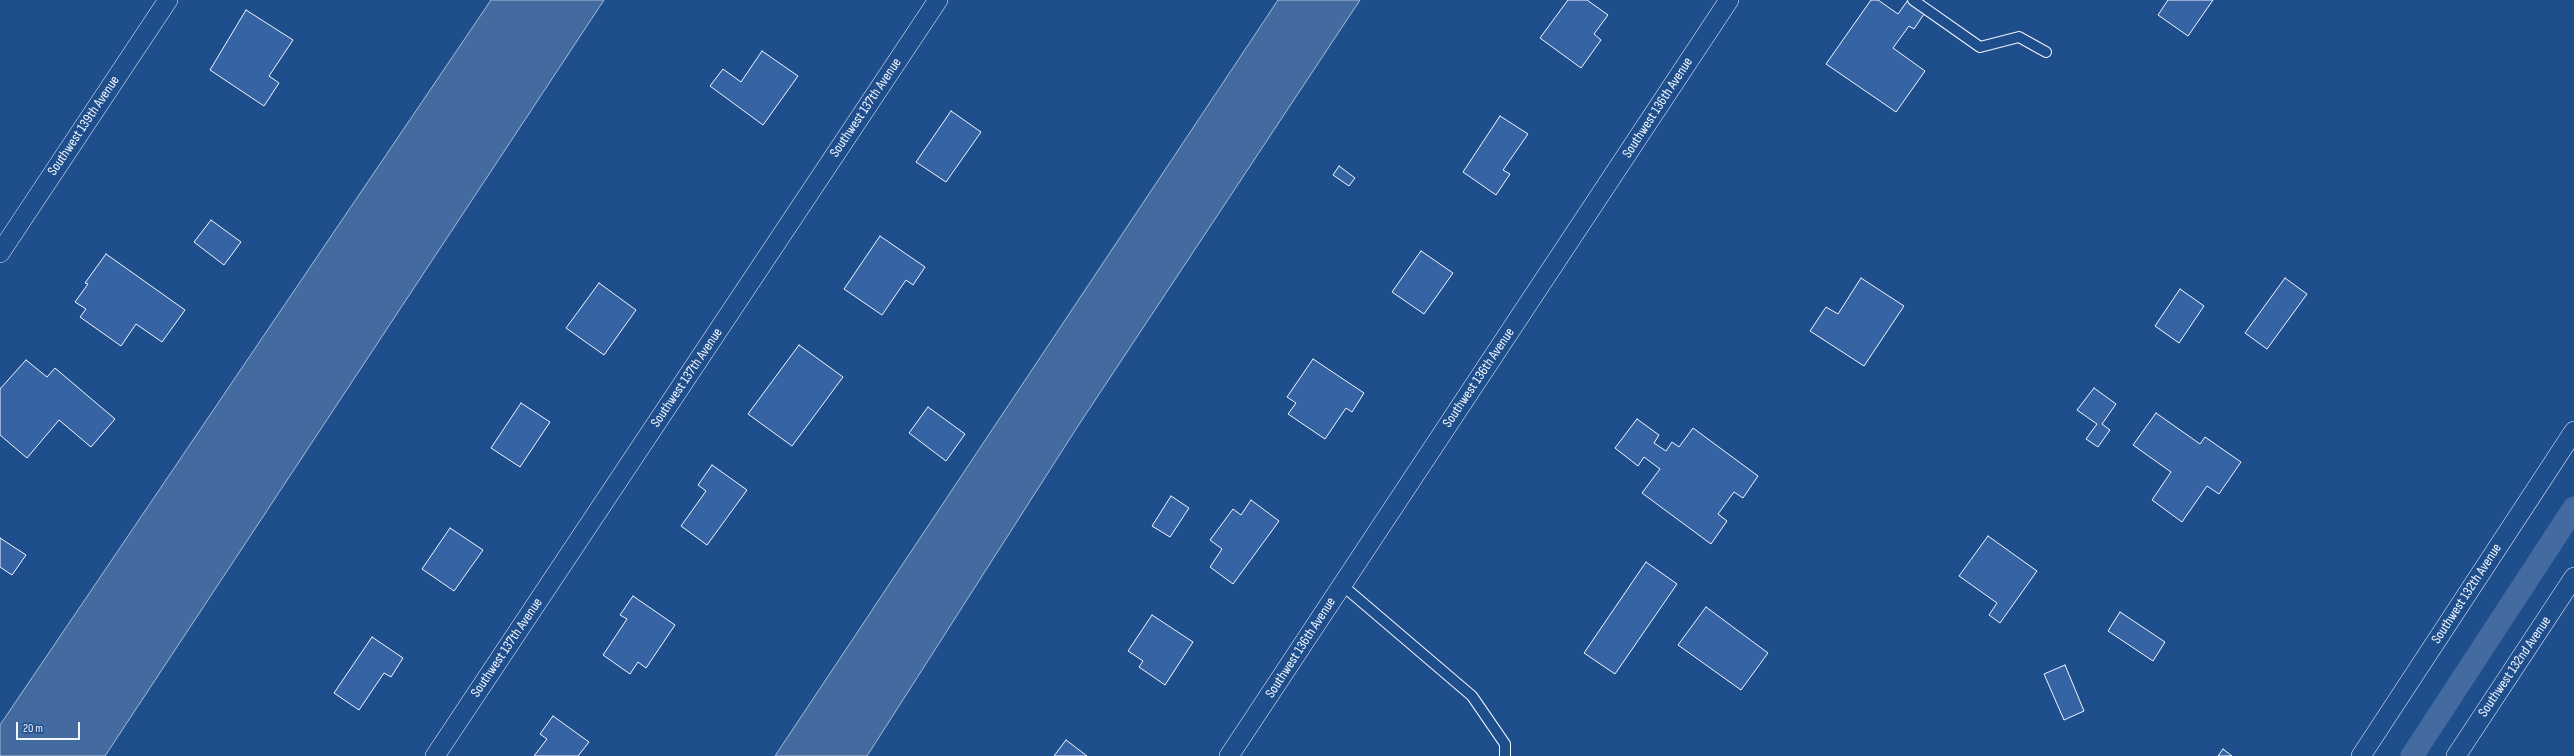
<!DOCTYPE html>
<html>
<head>
<meta charset="utf-8">
<style>
  body { margin:0 }
  #map { position:relative; width:2574px; height:756px; overflow:hidden; background:#1f4e8c; font-family:"Sofia Sans Condensed",sans-serif }
  canvas { display:block }
  .scale { position:absolute; left:16px; top:722px; width:64px; height:18px; box-sizing:border-box; border:2px solid #f2f6ff; border-top:0; padding-left:5px; font-size:12px; line-height:14px; white-space:nowrap; color:#f2f6ff; -webkit-text-stroke:3px #1f4e8c; paint-order:stroke }
</style>
</head>
<body>
<div id="map">
<canvas width="2574" height="756"></canvas>
<div class="scale">20 m</div>
</div>
<script>
const ctx = document.querySelector('canvas').getContext('2d');
ctx.lineJoin = 'round';
function fill(path, color) { ctx.fillStyle = color; ctx.fill(path, 'evenodd'); }
const poly = rows => new Path2D(rows.map(r => 'M' + r).join(''));
function trace(path, color, width, dash) { ctx.strokeStyle = color; ctx.lineWidth = width; ctx.lineCap = dash ? 'butt' : 'round'; ctx.setLineDash(dash || []); ctx.stroke(path); }
function label(font, color, halo, rows, align = 'center') {
  ctx.font = font + ' "Sofia Sans Condensed",sans-serif'; ctx.lineWidth = 3; ctx.setLineDash([]); ctx.textBaseline = 'middle'; ctx.strokeStyle = halo; ctx.fillStyle = color; for (const [text, x, y, turn = 0] of rows) {
    ctx.save(); ctx.translate(x, y); ctx.rotate((+turn || 0) * Math.PI / 180); ctx.textAlign = isNaN(turn) ? turn : align; if (halo) ctx.strokeText(text, 0, 0); ctx.fillText(text, 0, 0); ctx.restore();
  }
}
const water = poly([
  [491,0,604,0,105,756,0,756,0,725,491,0],
  [1278,0,1360,0,1078,426,867,756,775,756,1278,0]
]);
fill(water, '#446ba0');
trace(water, '#a8bbd7', 1);
trace(poly([
  [2412,756,2574,508]
]), '#446ba0', 23);
const building = poly([
  [1568,0,1587,0,1608,15,1594,34,1601,40,1581,68,1540,38,1568,0],
  [1871,0,1878,0,1898,14,1908,0,1926,11,1914,29,1909,26,1893,48,1925,71,1896,112,1826,64,1871,0],
  [2168,0,2213,0,2188,36,2158,15,2168,0],
  [246,10,293,40,269,76,279,83,264,106,210,70,246,10],
  [762,51,798,76,763,125,710,86,723,69,741,82,762,51],
  [951,111,981,132,946,182,916,162,951,111],
  [1500,116,1528,134,1503,170,1510,174,1496,195,1463,172,1500,116],
  [1339,166,1355,178,1349,186,1333,175,1339,166],
  [211,220,241,242,224,265,194,242,211,220],
  [880,236,925,267,913,285,906,280,882,315,844,289,880,236],
  [1421,251,1453,273,1424,314,1392,292,1421,251],
  [106,254,185,310,162,342,136,324,121,346,80,317,86,309,75,302,88,284,85,283,106,254],
  [1861,278,1904,306,1864,366,1810,331,1826,307,1838,314,1861,278],
  [2285,278,2307,294,2267,349,2245,333,2285,278],
  [599,283,636,310,604,355,566,328,599,283],
  [2180,289,2204,306,2179,343,2155,326,2180,289],
  [799,345,843,377,792,446,748,414,799,345],
  [1313,359,1364,393,1352,412,1346,408,1325,439,1288,414,1296,403,1287,397,1313,359],
  [26,360,47,377,55,368,115,419,91,447,59,420,27,458,0,435,0,389,26,360],
  [2094,388,2116,404,2102,424,2110,430,2098,447,2086,439,2097,424,2077,410,2094,388],
  [521,403,550,422,520,467,491,448,521,403],
  [928,407,965,434,946,461,909,433,928,407],
  [2156,413,2200,444,2205,437,2241,462,2219,494,2207,486,2182,522,2152,500,2171,472,2133,445,2156,413],
  [1637,419,1659,435,1654,443,1666,451,1672,442,1679,447,1693,428,1758,476,1743,498,1734,492,1718,514,1727,521,1711,544,1642,493,1660,469,1644,457,1638,466,1615,448,1637,419],
  [712,465,747,490,707,545,681,526,706,491,698,485,712,465],
  [1171,496,1189,508,1170,537,1152,526,1171,496],
  [1251,500,1279,521,1233,584,1210,567,1222,549,1210,540,1233,509,1241,515,1251,500],
  [450,528,483,550,454,591,422,569,450,528],
  [1988,536,2037,571,2000,623,1989,615,1997,603,1959,576,1988,536],
  [0,538,26,555,12,575,0,567,0,538],
  [1646,562,1677,584,1615,674,1584,653,1646,562],
  [633,596,675,625,646,668,638,662,630,674,603,655,627,619,620,615,633,596],
  [1706,607,1768,653,1741,690,1678,645,1706,607],
  [2120,612,2165,642,2153,661,2108,631,2120,612],
  [1152,615,1193,642,1165,685,1139,667,1143,661,1128,651,1152,615],
  [372,637,403,658,391,677,384,673,359,710,334,693,372,637],
  [2065,665,2084,711,2064,720,2044,674,2065,665],
  [553,716,589,742,578,756,534,756,547,739,540,734,553,716],
  [1066,740,1087,756,1054,756,1066,740],
  [2223,749,2232,756,2218,756,2223,749]
]);
fill(building, '#3563a3');
trace(building, '#f2f6ff', 1);
const service = poly([
  [1913,0,1980,47,2019,37,2046,52],
  [1342,585,1472,696,1505,744,1505,756]
]);
const minor = poly([
  [0,253,168,0],
  [435,756,938,0],
  [1229,756,1729,0],
  [2361,756,2574,431],
  [2456,756,2574,577]
]);
trace(service, '#f2f6ff', 12);
trace(minor, '#f2f6ff', 20);
trace(service, '#1f4e8c', 10);
trace(minor, '#1f4e8c', 19);
label('14px', '#f2f6ff', '#1f4e8c', [
  ["Southwest 137th Avenue",866,108,-56],
  ["Southwest 136th Avenue",1658,108,-57],
  ["Southwest 139th Avenue",84,126,-56],
  ["Southwest 137th Avenue",687,378,-56],
  ["Southwest 136th Avenue",1479,378,-56],
  ["Southwest 132th Avenue",2467,594,-57],
  ["Southwest 137th Avenue",507,648,-56],
  ["Southwest 136th Avenue",1301,648,-57],
  ["Southwest 132nd Avenue",2515,667,-56]
]);
</script>
</body>
</html>
